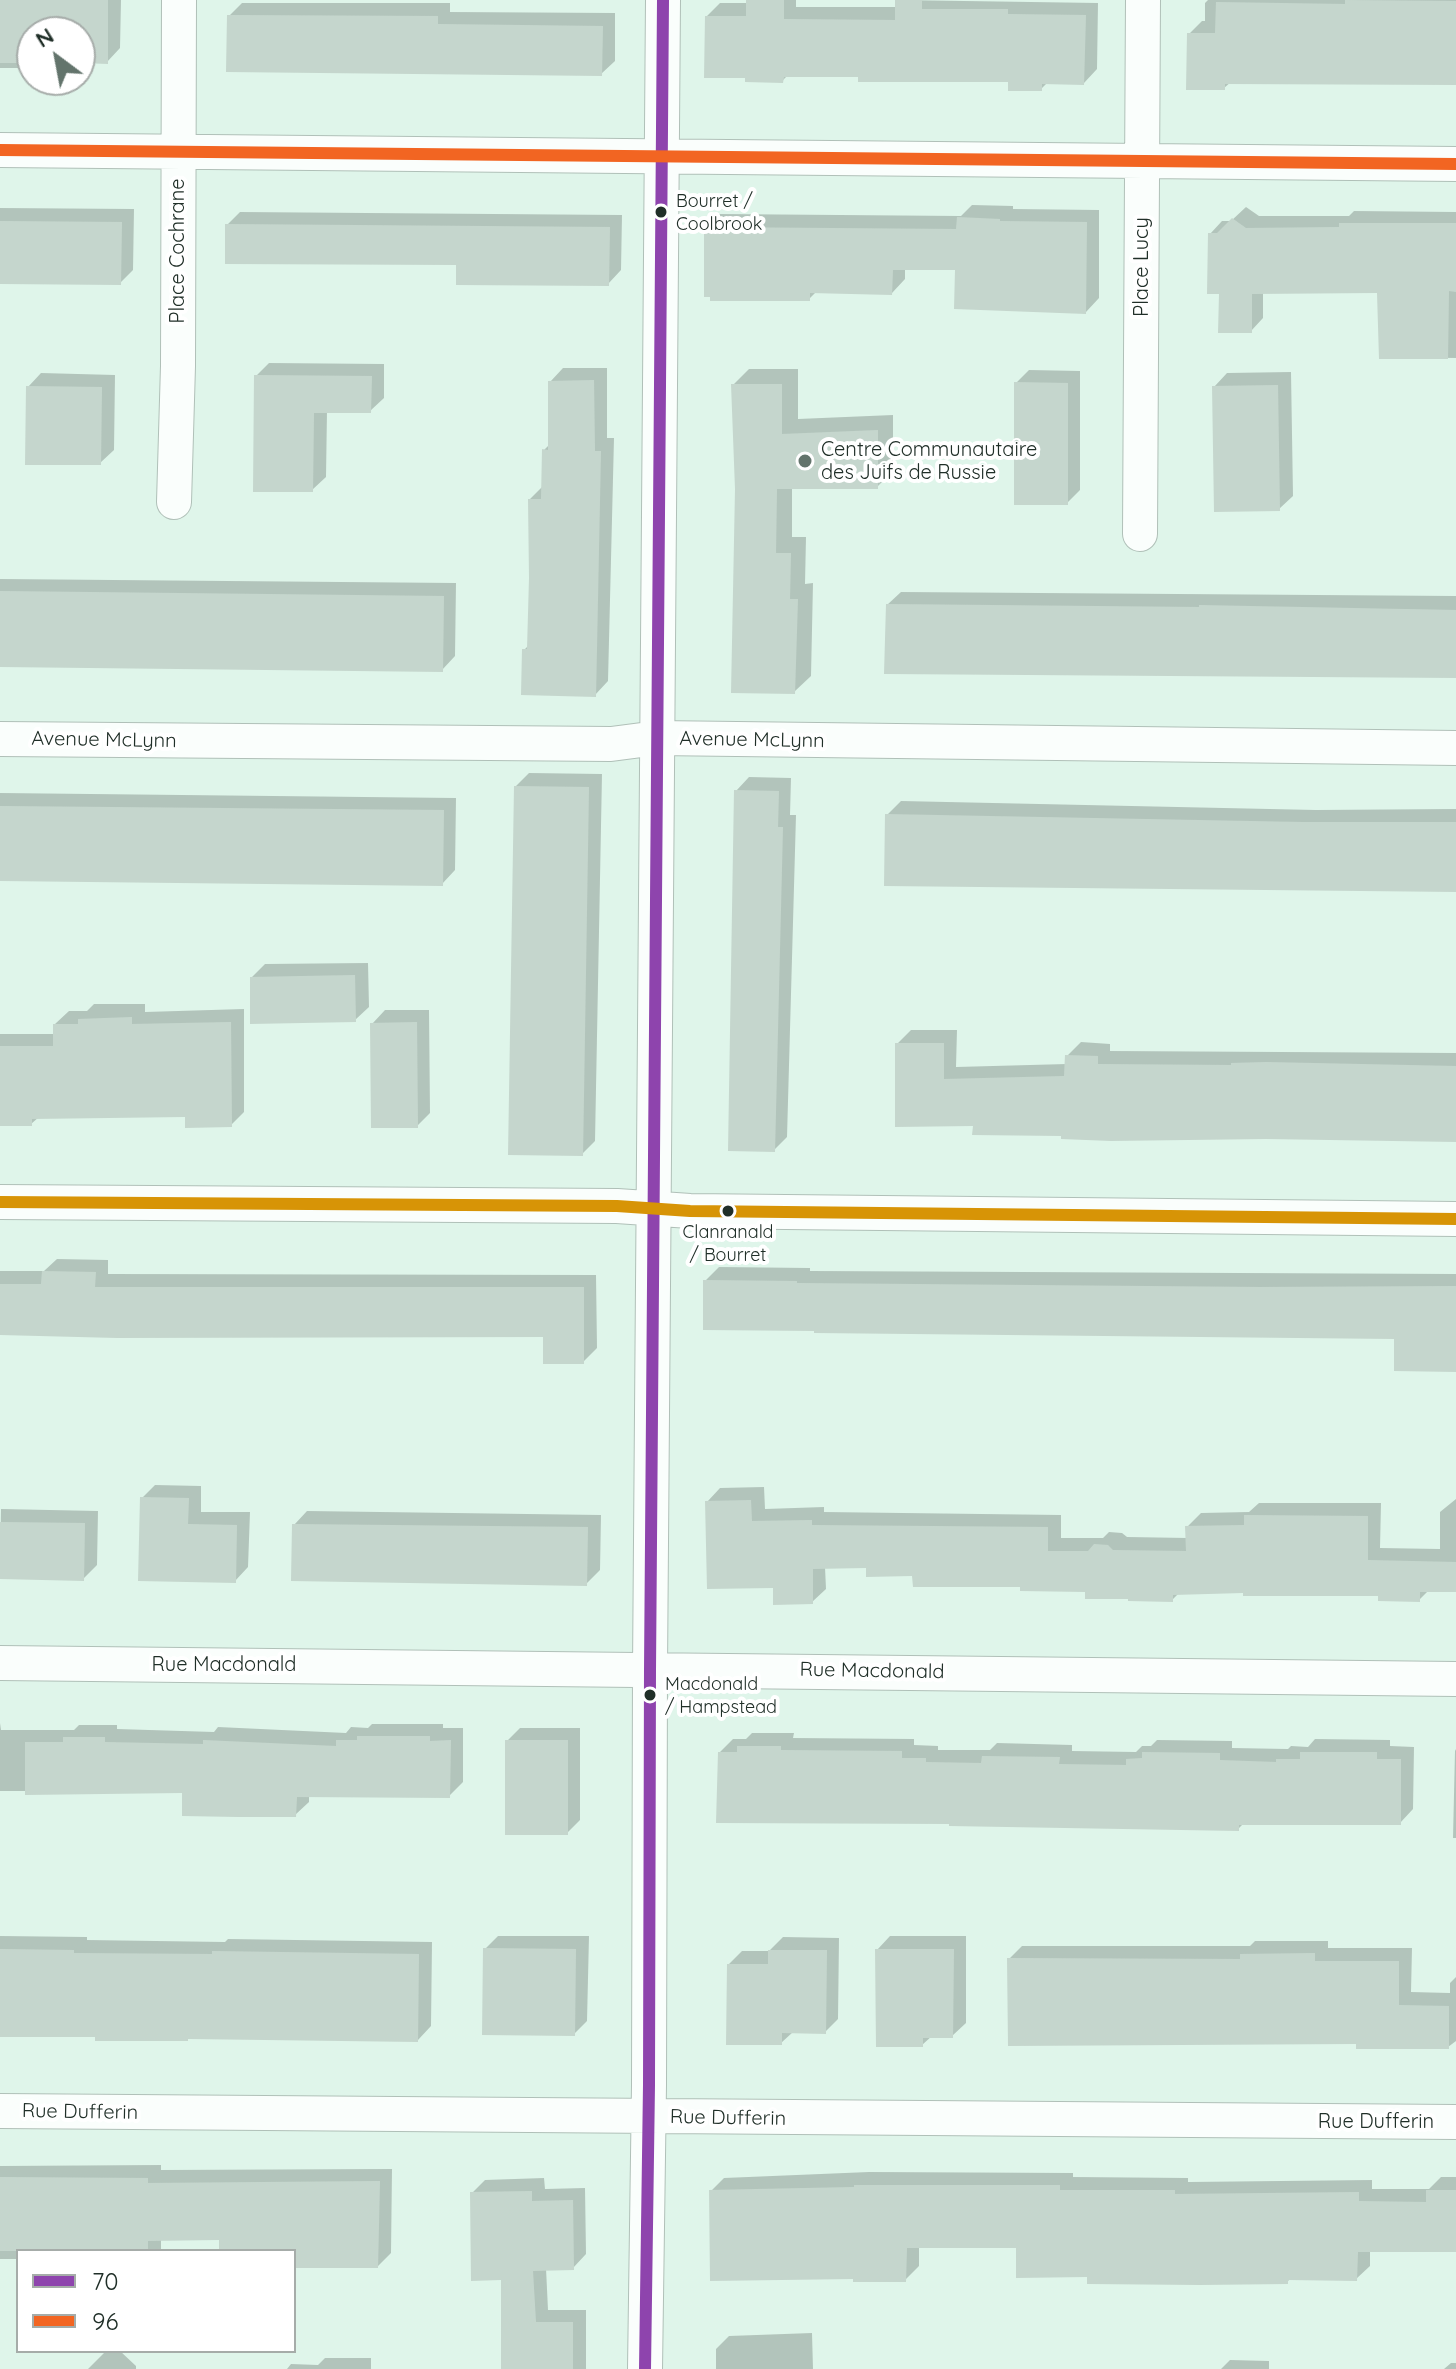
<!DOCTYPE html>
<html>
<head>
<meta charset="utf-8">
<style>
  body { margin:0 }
  #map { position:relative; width:1456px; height:2369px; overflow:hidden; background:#dff5ea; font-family:Quicksand,sans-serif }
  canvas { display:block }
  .legend { position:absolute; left:16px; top:2249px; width:280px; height:104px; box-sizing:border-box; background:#fff; border:2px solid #a6aca9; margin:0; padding:10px 14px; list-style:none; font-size:24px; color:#202f28 }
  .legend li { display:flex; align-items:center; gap:16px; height:40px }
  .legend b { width:40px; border:2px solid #a6aca9 }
  .north { position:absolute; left:16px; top:16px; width:80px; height:80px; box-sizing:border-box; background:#fff; border:2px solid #a6aca9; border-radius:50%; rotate:328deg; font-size:22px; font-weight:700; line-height:32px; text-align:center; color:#202f28 }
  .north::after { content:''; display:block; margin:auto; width:28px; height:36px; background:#63746c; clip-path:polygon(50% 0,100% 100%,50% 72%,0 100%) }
</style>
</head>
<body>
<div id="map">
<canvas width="1456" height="2369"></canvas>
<ul class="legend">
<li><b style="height:10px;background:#8e44ad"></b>70</li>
<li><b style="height:10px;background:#f26522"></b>96</li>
</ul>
<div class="north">N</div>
</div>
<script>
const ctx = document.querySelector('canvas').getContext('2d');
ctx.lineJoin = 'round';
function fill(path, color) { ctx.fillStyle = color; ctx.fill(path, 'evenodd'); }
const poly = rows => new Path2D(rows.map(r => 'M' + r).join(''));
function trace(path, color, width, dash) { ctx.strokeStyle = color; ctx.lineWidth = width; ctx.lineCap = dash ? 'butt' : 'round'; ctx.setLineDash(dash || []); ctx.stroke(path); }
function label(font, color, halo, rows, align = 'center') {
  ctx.font = font + ' Quicksand,sans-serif'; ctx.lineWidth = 8; ctx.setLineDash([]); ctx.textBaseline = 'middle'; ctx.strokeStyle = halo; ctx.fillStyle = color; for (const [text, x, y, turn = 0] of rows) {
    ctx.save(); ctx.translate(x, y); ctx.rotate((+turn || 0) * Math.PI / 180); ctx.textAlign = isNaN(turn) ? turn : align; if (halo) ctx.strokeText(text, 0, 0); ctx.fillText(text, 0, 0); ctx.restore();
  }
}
fill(poly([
  [0,0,121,0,120,48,107,62,80,61,80,32,32,32,32,61,25,61,18,68,0,68],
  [748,0,796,0,796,7,897,7,898,0,1098,3,1097,69,1084,83,1048,82,1041,89,1010,80,860,75,788,75,782,81,707,16,720,3,748,3],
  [1208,0,1456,0,1456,82,1231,82,1224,88,1189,34,1202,21,1205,21,1205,3],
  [242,3,450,3,450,12,615,13,615,61,601,74,229,16],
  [972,205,1013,206,1013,209,1099,210,1099,298,1086,312,957,268,905,268,905,279,892,293,816,292,809,299,706,227,719,214,961,216],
  [1246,207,1259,216,1349,216,1354,211,1456,212,1456,358,1381,357,1379,291,1263,292,1263,318,1251,331,1221,292,1210,234,1222,221,1231,221],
  [0,208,134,209,133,270,120,283,0,282],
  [240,212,622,215,621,270,608,284,458,264,227,225],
  [269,363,384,364,384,398,370,411,327,411,326,477,312,490,256,376],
  [563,368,607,368,607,438,614,438,608,681,595,695,524,650,529,645,530,499,543,486,544,450,550,444,550,382],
  [749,369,798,369,798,419,893,415,893,471,877,487,792,487,792,537,806,537,805,584,813,583,811,676,794,692,737,489,733,385],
  [1029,370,1080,371,1080,490,1067,503,1016,383],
  [1291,372,1293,496,1279,509,1214,387,1227,373],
  [41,373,115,375,114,450,100,463,28,387],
  [0,579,456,583,455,656,442,670,0,666],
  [901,592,1456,596,1456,678,887,605],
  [529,773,602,774,595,1141,582,1154,516,786],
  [749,777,791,778,790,815,796,815,787,1137,774,1150,736,791],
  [0,793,456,798,455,870,442,884,0,879],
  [901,801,1316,810,1456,809,1456,890,887,815],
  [368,963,369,1007,355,1020,252,977,265,964],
  [94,1004,145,1004,145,1012,244,1009,244,1112,231,1125,187,1115,39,1117,31,1124,0,1124,0,1034,55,1034,55,1024,69,1011,87,1011],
  [385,1010,429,1010,430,1113,417,1126,372,1024],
  [911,1030,957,1030,956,1067,1067,1064,1067,1056,1081,1042,1110,1044,1110,1051,1456,1053,1456,1141,1063,1134,975,1124,897,1044],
  [57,1259,108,1260,108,1274,596,1275,597,1348,583,1362,545,1335,0,1333,0,1271,44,1271],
  [719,1267,810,1268,810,1271,1456,1274,1456,1370,1396,1337,705,1281],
  [155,1485,201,1486,201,1512,250,1512,248,1567,235,1581,142,1498],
  [764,1487,765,1509,824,1507,824,1512,1061,1515,1061,1538,1103,1538,1109,1532,1122,1533,1127,1537,1188,1538,1187,1527,1201,1513,1249,1512,1259,1503,1381,1503,1380,1548,1440,1549,1440,1512,1456,1499,1456,1590,1429,1590,1419,1600,1380,1594,1246,1591,1179,1593,1172,1600,914,1574,868,1566,825,1567,826,1589,812,1602,775,1586,707,1502,720,1488],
  [1,1509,98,1511,97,1565,83,1579,0,1578],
  [307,1511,601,1515,600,1570,586,1584,294,1525],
  [0,1723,1,1730,74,1730,79,1725,117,1725,117,1729,214,1732,218,1727,346,1733,351,1727,368,1728,372,1724,443,1724,443,1728,463,1728,463,1782,449,1796,309,1795,309,1802,295,1815,184,1791,0,1791],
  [520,1728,580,1728,580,1820,567,1833,507,1741],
  [752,1733,794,1733,793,1738,914,1739,914,1745,938,1746,938,1750,990,1750,997,1743,1072,1745,1072,1751,1136,1752,1142,1746,1151,1746,1157,1740,1232,1741,1232,1748,1288,1749,1291,1746,1308,1747,1315,1739,1390,1740,1390,1746,1414,1747,1413,1809,1400,1823,1244,1823,1238,1829,720,1752,733,1739,746,1739],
  [1456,1749,1456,1838,1453,1838,1455,1751],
  [0,1936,87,1937,87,1940,225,1942,228,1939,432,1942,431,2026,418,2040,0,2034],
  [498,1936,589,1936,587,2021,574,2034,485,1949],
  [890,1936,966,1936,966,2023,952,2036,932,2036,922,2045,877,1950],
  [783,1937,839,1938,838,2019,825,2032,793,2032,781,2043,729,1964,742,1951,769,1951],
  [1255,1941,1328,1941,1328,1948,1412,1948,1411,1992,1450,1993,1450,1983,1456,1977,1456,2041,1448,2047,1358,2042,1009,1959,1022,1946,1250,1946],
  [161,2165,161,2170,392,2169,391,2253,378,2266,294,2266,294,2251,221,2251,221,2238,161,2238,161,2251,18,2251,18,2259,0,2259,0,2166],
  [869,2172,1073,2173,1073,2177,1188,2178,1188,2182,1372,2180,1372,2189,1429,2189,1441,2177,1456,2177,1456,2250,1370,2250,1370,2266,1356,2279,1291,2278,1287,2282,1089,2275,1018,2246,919,2246,919,2266,905,2280,711,2191,724,2178],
  [544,2178,545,2189,585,2188,586,2254,573,2268,546,2268,548,2310,586,2310,586,2369,503,2369,503,2278,472,2193,485,2180],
  [812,2333,813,2369,716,2369,716,2349,729,2336],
  [106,2351,120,2351,136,2366,136,2369,88,2369],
  [325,2358,371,2358,371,2369,287,2369,291,2364,318,2365],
  [1230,2360,1269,2361,1269,2369,1221,2369],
  [1451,2363,1456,2363,1456,2369,1444,2369]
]), '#0003');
fill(poly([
  [0,0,108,0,108,64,80,63,80,32,32,32,32,63,0,63],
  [746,0,784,0,784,19,895,20,895,0,922,0,922,9,1008,9,1008,14,1086,15,1084,85,1042,84,1042,91,1008,91,1008,82,858,82,858,77,784,77,783,83,745,82,745,78,704,78,705,16,746,16],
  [1345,0,1456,1,1456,85,1225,84,1225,90,1186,90,1187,33,1215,33,1216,2,1345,4],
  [227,15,438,16,438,24,603,26,602,76,226,72],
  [957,217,1000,219,1000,221,1087,222,1086,314,954,309,955,270,893,270,892,295,810,293,810,301,710,301,710,297,704,297,704,227,956,229],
  [1232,218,1246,228,1339,227,1339,223,1456,223,1456,292,1449,291,1448,359,1379,359,1377,293,1252,294,1252,333,1218,333,1219,294,1207,294,1208,233,1217,233],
  [0,221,122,222,121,285,0,284],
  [225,224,610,227,609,286,456,285,456,265,225,264],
  [254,375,372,376,371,413,314,413,313,492,253,492],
  [594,380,595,451,601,451,596,697,521,695,522,649,527,649,529,578,528,499,541,499,542,449,548,450,548,381],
  [1014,382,1068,383,1068,505,1014,505],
  [731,384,782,384,782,434,878,430,878,489,777,489,776,553,791,553,790,599,798,599,795,694,731,693,735,489],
  [1278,385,1280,511,1214,512,1212,386],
  [26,386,102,387,101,465,25,465],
  [0,591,444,596,443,672,0,667],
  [886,604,1199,607,1199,605,1456,610,1456,678,884,674],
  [514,786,589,787,583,1156,508,1155],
  [734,790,779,791,778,827,783,827,775,1152,728,1151],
  [0,806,444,810,443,886,0,881],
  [885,814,1302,822,1456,822,1456,892,884,886],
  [355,975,356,1022,250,1024,250,977],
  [132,1017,132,1024,231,1022,232,1127,185,1128,185,1117,32,1119,32,1126,0,1126,0,1046,53,1046,53,1024,78,1024,78,1019],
  [417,1022,418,1128,371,1128,370,1023],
  [895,1043,944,1043,944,1079,1064,1076,1065,1055,1098,1056,1098,1064,1231,1065,1231,1063,1266,1062,1456,1066,1456,1142,1266,1139,1111,1141,1061,1139,1061,1136,972,1135,973,1126,895,1127],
  [42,1271,96,1272,95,1287,584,1287,584,1364,543,1364,543,1337,117,1338,0,1335,0,1284,41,1284],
  [703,1280,797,1281,797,1283,1261,1287,1456,1286,1456,1372,1394,1371,1394,1339,814,1333,814,1331,703,1330],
  [140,1497,189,1498,188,1524,237,1525,236,1583,138,1581],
  [751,1500,752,1521,812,1520,812,1525,1048,1527,1048,1551,1088,1551,1094,1544,1108,1545,1113,1550,1186,1551,1185,1526,1244,1525,1244,1515,1368,1516,1368,1560,1456,1562,1456,1592,1420,1592,1420,1602,1378,1601,1378,1596,1243,1596,1243,1593,1173,1595,1173,1602,1128,1601,1128,1599,1085,1599,1085,1592,1020,1591,1020,1587,913,1587,912,1576,866,1577,866,1568,813,1569,813,1604,773,1605,773,1588,707,1589,705,1501],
  [0,1522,85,1523,84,1581,0,1579],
  [292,1524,588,1527,587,1586,291,1581],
  [357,1736,430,1736,430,1741,451,1740,450,1798,297,1797,296,1817,238,1817,182,1816,182,1793,25,1795,25,1742,63,1742,63,1737,105,1737,105,1742,203,1744,203,1740,336,1746,336,1740,357,1740],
  [505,1740,568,1740,568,1835,505,1835],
  [737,1746,781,1746,781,1750,902,1751,902,1758,926,1758,926,1762,981,1763,982,1756,1060,1757,1059,1764,1126,1765,1126,1759,1142,1758,1142,1752,1220,1753,1220,1760,1276,1762,1276,1759,1300,1759,1300,1752,1377,1752,1377,1759,1401,1759,1401,1825,1239,1825,1239,1831,949,1826,949,1824,716,1823,718,1752,737,1752],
  [483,1948,576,1949,575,2036,482,2035],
  [0,1949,74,1950,74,1953,212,1954,212,1951,419,1954,418,2042,188,2039,188,2041,95,2041,95,2037,0,2037],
  [875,1949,954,1949,953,2038,923,2038,923,2047,876,2047],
  [768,1950,827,1950,826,2034,782,2033,782,2045,726,2045,727,1964,768,1964],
  [1315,1953,1315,1961,1399,1961,1399,2005,1449,2006,1449,2049,1356,2049,1356,2044,1008,2046,1007,1958,1240,1959,1240,1954],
  [0,2177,148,2178,148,2183,380,2181,378,2268,294,2268,294,2251,219,2251,219,2240,148,2241,148,2251,0,2251],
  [854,2185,1060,2185,1060,2190,1175,2190,1175,2194,1359,2192,1359,2201,1426,2202,1426,2190,1456,2190,1456,2252,1358,2252,1357,2281,1288,2280,1288,2284,1200,2285,1087,2284,1087,2277,1016,2278,1016,2248,907,2248,906,2282,853,2282,853,2279,710,2281,709,2190,854,2187],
  [532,2191,532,2201,573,2200,574,2270,533,2271,536,2322,573,2322,573,2369,501,2369,501,2280,471,2281,470,2192]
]), '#c5d6cd');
const minor = poly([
  [0,150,1456,164],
  [174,502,178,366,179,0],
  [1140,534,1143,0],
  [0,739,611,744,657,738,1456,748],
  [0,1202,617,1206,690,1211,1456,1219],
  [0,1663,1456,1679],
  [0,2111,1456,2122],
  [645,2369,649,2085,650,1668,663,0]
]);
trace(minor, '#b0c0b8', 36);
trace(minor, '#fafefc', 34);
trace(poly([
  [645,2369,649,2085,650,1668,663,0]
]), '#8e44ad', 12);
trace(poly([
  [0,150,1456,164]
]), '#f26522', 12);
trace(poly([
  [0,1202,617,1206,690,1211,1456,1219]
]), '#d79406', 12);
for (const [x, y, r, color] of [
  [661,212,7,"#202f28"],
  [805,461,8,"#63746c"],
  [728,1211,7,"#202f28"],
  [650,1695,7,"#202f28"]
]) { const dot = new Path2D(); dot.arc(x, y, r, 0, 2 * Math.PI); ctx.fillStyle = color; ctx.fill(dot); trace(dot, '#fff', 3); }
label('18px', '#202f28', '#fff', [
  ["Bourret /",676,202],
  ["Coolbrook",676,225],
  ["Clanranald",728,1233,"center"],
  ["/ Bourret",728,1256,"center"],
  ["Macdonald",665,1685],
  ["/ Hampstead",665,1708]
], 'left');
label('20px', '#202f28', '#fff', [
  ["Place Cochrane",178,251,-90],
  ["Place Lucy",1142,267,-90],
  ["Avenue McLynn",104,740,1],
  ["Avenue McLynn",752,740,1],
  ["Rue Macdonald",224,1665],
  ["Rue Macdonald",872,1671,1],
  ["Rue Dufferin",80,2112,1],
  ["Rue Dufferin",728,2118,1],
  ["Rue Dufferin",1376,2122]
]);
label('20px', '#202f28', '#fff', [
  ["Centre Communautaire",821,450],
  ["des Juifs de Russie",821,473]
], 'left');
</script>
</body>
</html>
